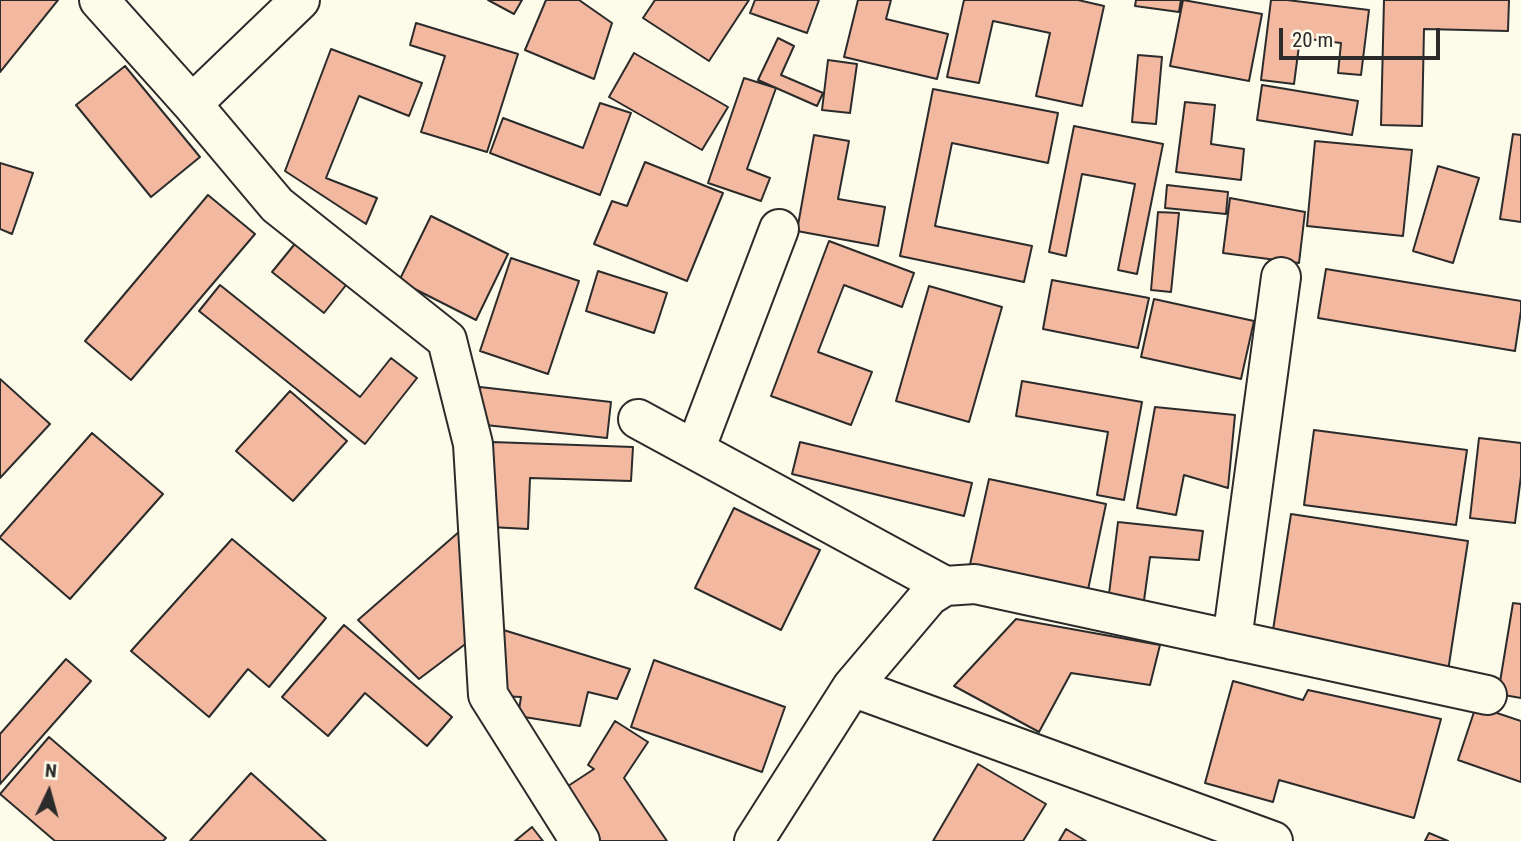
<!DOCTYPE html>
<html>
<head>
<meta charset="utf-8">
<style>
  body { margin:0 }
  #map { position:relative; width:1521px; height:841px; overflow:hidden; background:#fdfbea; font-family:"Roboto Condensed",sans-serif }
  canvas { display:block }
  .north { position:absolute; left:14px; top:757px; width:70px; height:70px; -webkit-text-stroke:5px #fdfbea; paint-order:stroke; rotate:5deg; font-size:19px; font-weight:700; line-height:28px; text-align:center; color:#2b2b2b }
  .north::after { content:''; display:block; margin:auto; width:24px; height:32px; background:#2b2b2b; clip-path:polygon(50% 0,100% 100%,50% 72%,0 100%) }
  .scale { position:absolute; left:1279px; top:28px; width:161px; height:32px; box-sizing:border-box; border:4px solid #2b2b2b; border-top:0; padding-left:9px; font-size:21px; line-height:24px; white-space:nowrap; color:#2b2b2b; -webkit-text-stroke:5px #fdfbea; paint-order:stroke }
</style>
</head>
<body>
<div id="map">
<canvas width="1521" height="841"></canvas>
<div class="north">N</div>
<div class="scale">20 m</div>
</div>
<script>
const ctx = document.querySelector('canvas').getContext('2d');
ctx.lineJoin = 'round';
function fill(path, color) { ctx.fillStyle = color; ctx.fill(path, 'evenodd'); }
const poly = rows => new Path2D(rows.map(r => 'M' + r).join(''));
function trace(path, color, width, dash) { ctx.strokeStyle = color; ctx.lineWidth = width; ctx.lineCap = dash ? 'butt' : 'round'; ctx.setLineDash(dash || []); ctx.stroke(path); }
const building = poly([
  [0,0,58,0,0,72,0,0],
  [488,0,522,0,514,14,488,0],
  [546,0,579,0,612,23,594,79,525,50,546,0],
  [655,0,749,0,709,61,643,18,655,0],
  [755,0,819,0,807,33,750,13,755,0],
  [858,0,891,0,886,19,948,34,937,79,844,57,858,0],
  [964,0,1078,0,1104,6,1082,106,1036,96,1050,33,993,21,979,83,947,77,964,0],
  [1136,0,1181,0,1179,12,1135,6,1136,0],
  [1183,0,1262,14,1249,81,1170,66,1183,0],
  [1271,0,1287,0,1369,10,1361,75,1338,73,1341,43,1300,38,1294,84,1261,80,1271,0],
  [1384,0,1509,0,1508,31,1424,29,1422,126,1381,125,1384,0],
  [416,23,518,54,487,152,421,132,445,56,410,45,416,23],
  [778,38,794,46,781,75,823,93,817,106,758,80,778,38],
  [331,49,422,83,409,116,359,96,326,178,377,198,366,224,285,171,331,49],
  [634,53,728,107,702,150,609,97,634,53],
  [1138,55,1162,57,1156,124,1132,122,1138,55],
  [828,60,857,64,850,113,822,110,828,60],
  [125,66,200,157,151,197,76,105,125,66],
  [744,78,776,88,747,169,770,178,761,201,708,183,744,78],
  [1262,85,1358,101,1352,135,1257,120,1262,85],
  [933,89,1058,113,1048,163,952,143,935,226,1032,246,1024,282,900,256,933,89],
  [1185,102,1215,105,1211,144,1244,149,1241,180,1176,172,1185,102],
  [600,103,631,113,600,195,490,153,503,118,583,148,600,103],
  [1074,126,1163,144,1137,274,1118,270,1135,184,1082,174,1066,256,1049,252,1074,126],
  [1513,134,1521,135,1521,222,1500,219,1513,134],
  [814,135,849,141,838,199,885,207,878,246,797,231,814,135],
  [1315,141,1412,150,1403,236,1307,226,1315,141],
  [645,162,723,193,687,281,594,244,612,201,627,206,645,162],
  [0,163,33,173,12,234,0,229,0,163],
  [1438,166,1479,178,1453,263,1413,251,1438,166],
  [1167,185,1228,192,1226,214,1165,208,1167,185],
  [208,195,255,234,131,380,85,341,208,195],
  [1230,198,1305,212,1299,263,1223,253,1230,198],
  [1158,212,1179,213,1171,292,1151,290,1158,212],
  [431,216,508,254,476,320,399,281,431,216],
  [298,240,350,280,324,313,272,272,298,240],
  [829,241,914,273,902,307,844,285,818,352,872,372,851,425,771,396,829,241],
  [511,258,579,281,548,374,480,351,511,258],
  [1326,269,1521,301,1521,311,1515,351,1318,318,1326,269],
  [598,271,667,293,654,333,586,311,598,271],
  [1052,280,1149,298,1138,348,1043,329,1052,280],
  [220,285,360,397,391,358,417,378,365,444,199,311,220,285],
  [929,286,1002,307,969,422,896,401,929,286],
  [1154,299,1254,321,1241,379,1141,357,1154,299],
  [0,379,50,424,0,478,0,379],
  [1022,381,1142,402,1124,500,1097,495,1108,432,1016,416,1022,381],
  [480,387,611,402,607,438,476,424,480,387],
  [290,391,347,441,293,501,236,451,290,391],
  [1155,407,1235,415,1228,488,1184,475,1176,515,1137,508,1155,407],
  [1314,430,1467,450,1456,525,1304,505,1314,430],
  [92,433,163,494,70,599,0,538,0,537,92,433],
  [1479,438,1521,443,1521,476,1515,523,1470,518,1479,438],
  [492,442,633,447,631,481,530,478,528,529,490,527,492,442],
  [800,442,972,483,964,516,792,474,800,442],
  [989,479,1106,504,1085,604,967,578,989,479],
  [734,508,820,550,781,630,695,588,734,508],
  [1291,514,1468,541,1448,671,1271,643,1291,514],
  [1118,522,1203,531,1199,560,1150,557,1142,615,1107,610,1118,522],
  [460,531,480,633,419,679,358,620,460,531],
  [232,539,326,618,269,687,248,669,209,717,131,651,232,539],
  [1513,603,1521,604,1521,698,1498,694,1513,603],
  [1016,619,1160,645,1150,685,1071,673,1039,732,954,686,1016,619],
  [344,625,452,717,427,746,365,693,328,736,282,697,344,625],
  [497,628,630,669,617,699,588,692,580,726,518,716,521,697,500,696,497,628],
  [66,659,91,681,0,784,0,734,66,659],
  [654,660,785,707,762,772,631,727,654,660],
  [1233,681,1303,700,1308,690,1441,719,1414,818,1279,780,1273,802,1205,783,1233,681],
  [1476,706,1521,721,1521,782,1458,760,1476,706],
  [615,721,648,742,624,778,667,841,600,841,565,788,594,769,588,765,615,721],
  [49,737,166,838,163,841,55,841,0,794,49,737],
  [978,764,1046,804,1023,841,933,841,978,764],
  [251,773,326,841,190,841,251,773],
  [532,827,543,841,515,841,532,827],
  [1066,829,1086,841,1059,841,1066,829],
  [1429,833,1448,841,1425,841,1429,833]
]);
fill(building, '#f2b8a0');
trace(building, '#2b2b2b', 2);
const minor = poly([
  [99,0,192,104,277,205,447,340,473,444,488,695,580,841],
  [192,104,300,0],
  [638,419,945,586],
  [695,450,779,229],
  [1232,640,1281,277],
  [852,687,1273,841],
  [754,841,852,687,929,596,945,586,975,584,1487,695]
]);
trace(minor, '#2b2b2b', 42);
trace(minor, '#fdfbea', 38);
</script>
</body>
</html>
